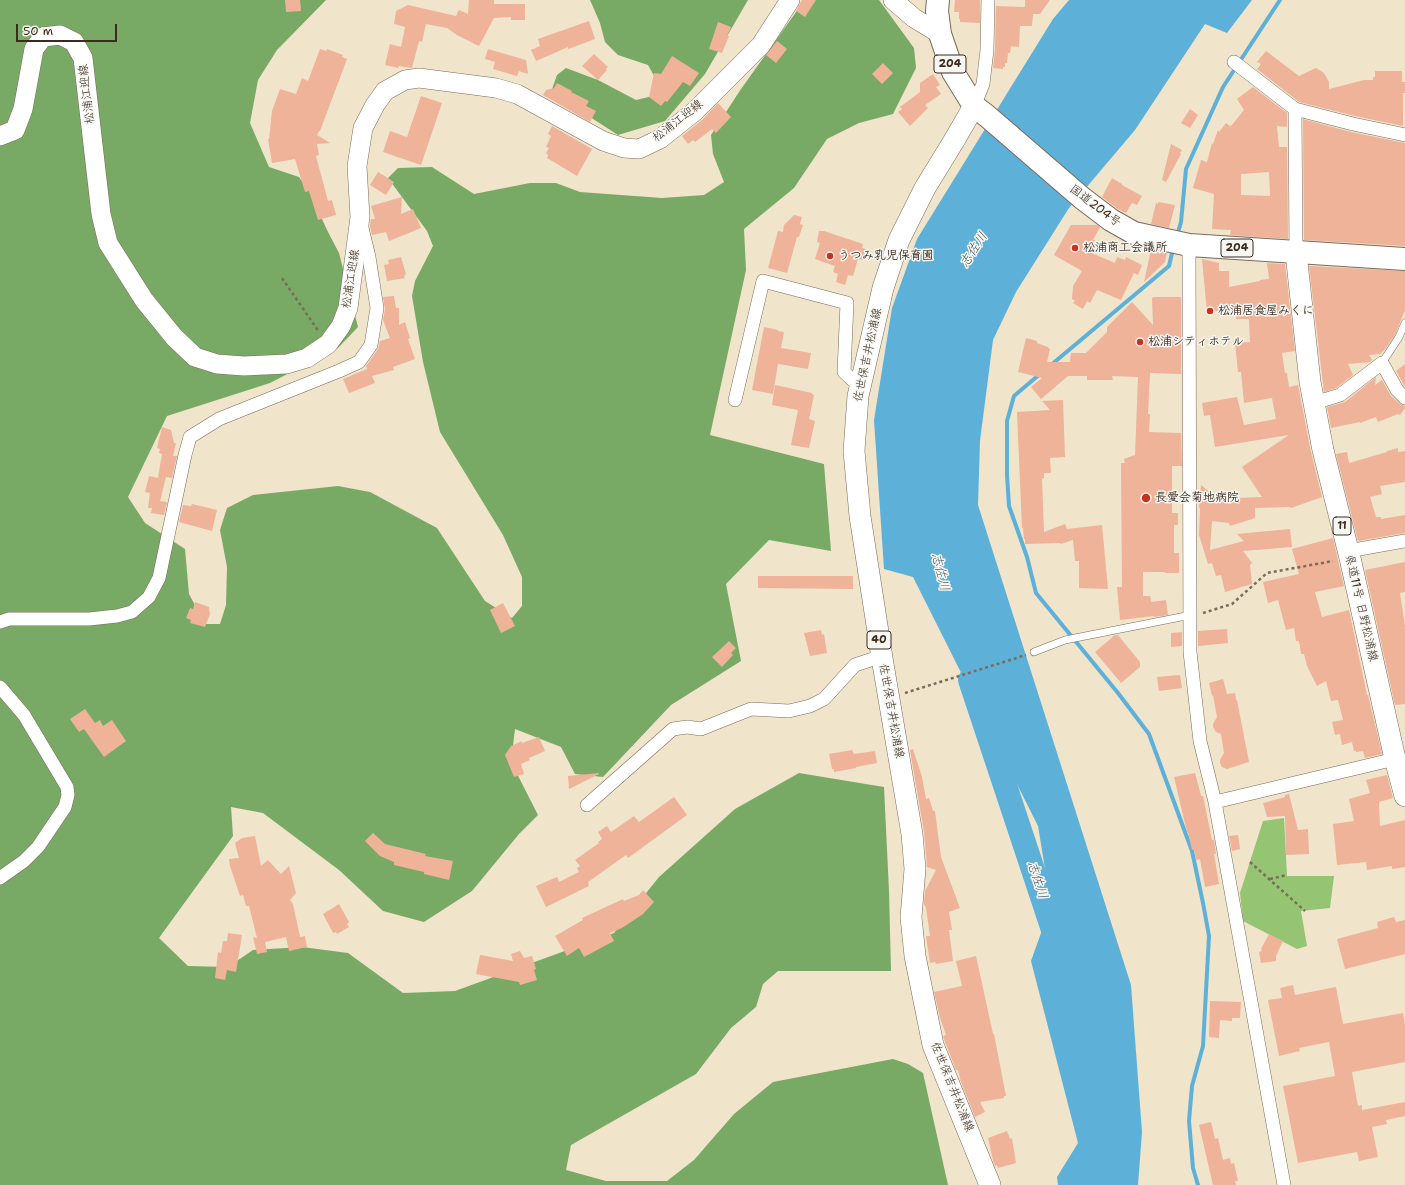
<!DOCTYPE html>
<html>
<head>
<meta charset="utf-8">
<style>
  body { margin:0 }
  #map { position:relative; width:1405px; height:1185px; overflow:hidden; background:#f0e4cb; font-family:"Shantell Sans",sans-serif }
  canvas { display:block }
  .scale { position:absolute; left:16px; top:24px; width:101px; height:18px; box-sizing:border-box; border:2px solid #3b2a1e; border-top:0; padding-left:5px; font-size:12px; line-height:14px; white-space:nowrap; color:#3b2a1e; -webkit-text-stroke:3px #f6f6f2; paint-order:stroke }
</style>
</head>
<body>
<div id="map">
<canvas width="1405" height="1185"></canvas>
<div class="scale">50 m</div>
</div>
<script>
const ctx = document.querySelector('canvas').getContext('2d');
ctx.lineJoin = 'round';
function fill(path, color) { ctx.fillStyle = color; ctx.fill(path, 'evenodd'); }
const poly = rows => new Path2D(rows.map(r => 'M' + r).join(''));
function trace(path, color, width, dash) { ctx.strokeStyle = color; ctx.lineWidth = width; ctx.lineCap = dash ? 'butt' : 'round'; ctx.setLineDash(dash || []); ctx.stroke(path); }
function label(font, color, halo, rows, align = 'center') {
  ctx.font = font + ' "Shantell Sans","Klee One",sans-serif'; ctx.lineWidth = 3; ctx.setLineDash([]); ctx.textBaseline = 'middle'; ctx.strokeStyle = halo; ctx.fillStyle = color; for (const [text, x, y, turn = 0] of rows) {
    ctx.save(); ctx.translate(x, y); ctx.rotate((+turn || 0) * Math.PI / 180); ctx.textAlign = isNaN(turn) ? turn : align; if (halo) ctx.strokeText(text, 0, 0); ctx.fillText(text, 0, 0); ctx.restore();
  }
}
fill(poly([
  [1284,818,1287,876,1334,876,1330,908,1301,911,1307,946,1297,949,1243,921,1240,893,1263,821]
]), '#95c473');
fill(poly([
  [0,0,326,0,277,50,258,80,250,123,269,167,299,177,309,191,327,230,339,253,358,327,338,348,270,383,167,416,128,497,145,523,185,549,189,594,205,624,220,624,226,605,227,567,220,530,227,508,253,495,338,486,370,492,437,528,485,601,512,618,522,606,522,577,503,535,440,432,423,362,412,296,415,281,433,246,427,231,388,178,398,168,432,167,474,194,530,183,556,183,580,192,662,198,704,195,724,182,713,154,711,135,741,89,804,1,810,0,879,0,914,48,916,68,893,114,859,123,827,139,794,188,744,229,746,270,710,435,824,464,831,551,769,540,726,584,741,661,671,705,603,777,575,774,561,747,515,729,511,762,538,815,519,834,472,891,424,922,383,911,339,870,263,813,231,807,233,836,159,938,188,966,228,967,253,950,302,947,348,953,403,993,455,991,614,933,659,877,735,809,799,773,884,787,889,891,891,971,778,971,763,984,756,1007,731,1028,696,1074,571,1145,566,1170,606,1181,667,1181,694,1160,734,1114,773,1082,893,1059,908,1064,923,1073,948,1185,0,1185],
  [590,0,748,0,705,74,665,121,618,135,551,92,557,75,566,68,598,80,636,100,653,96,657,81,648,65,618,55,605,42,600,23]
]), '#78aa65');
fill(poly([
  [1069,0,1252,0,1227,33,1205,24,1135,130,1069,208,1016,292,993,340,980,441,978,505,1131,985,1142,1132,1138,1185,1058,1185,1057,1177,1078,1143,1031,961,1051,905,1038,826,913,577,884,569,874,420,892,308,917,239,1053,19]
]), '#5db1d9');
trace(poly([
  [1177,236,1181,222,1186,169,1223,87,1280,0],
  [1051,365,1169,266,1173,249],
  [1040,374,1014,396,1007,421,1007,475,1009,506,1027,557,1036,593,1118,693,1149,734,1192,851,1203,903,1209,936,1203,1046,1192,1086,1189,1121,1193,1168,1198,1185]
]), '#5db1d9', 4);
trace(poly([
  [970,680,1058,945]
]), '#5db1d9', 24);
fill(poly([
  [285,0,300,0,301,11,286,12],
  [469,0,494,0,494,4,525,4,525,20,511,20,511,17,494,18,479,46,457,35,447,28,426,24,422,42,419,41,412,68,399,66,398,68,385,65,390,44,401,47,405,27,394,24,396,11,408,5,456,16,459,10,468,14],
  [802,0,816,0,805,17,796,11],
  [955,0,980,0,980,23,960,22,960,19,959,19,959,12,954,12],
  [1025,0,1050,0,1040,14,1033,14,1032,26,1020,26,1019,47,1011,46,1010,53,1008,53,1007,63,1005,63,1005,67,1003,67,1003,69,993,68,995,50,996,6,1025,7],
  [589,21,595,39,568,49,568,47,536,61,531,50,540,46,538,39],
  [718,22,731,27,727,36,729,36,722,53,709,49],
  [777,41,787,49,776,63,766,55],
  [320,49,326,51,327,49,343,55,342,57,347,59,320,131,319,131,317,135,330,143,317,144,319,155,316,156,328,201,332,200,336,215,318,220,309,191,305,192,295,159,272,163,268,139,269,139,272,111,280,89,296,94,302,78,308,81],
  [488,49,526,60,528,74,519,71,517,76,493,69,495,62,485,59],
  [1266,51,1299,76,1316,68,1324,73,1329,82,1329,89,1364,80,1373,80,1373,77,1375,77,1375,71,1402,71,1402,82,1405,82,1405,93,1403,93,1403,126,1355,116,1299,102,1257,69,1261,64,1257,62],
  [594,54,608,67,606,69,607,70,598,80,582,66],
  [672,56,699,73,690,86,683,82,667,102,665,101,661,106,649,97,654,73,661,74],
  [883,63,893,73,882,84,872,74],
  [933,74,940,85,936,87,941,94,925,105,928,108,910,126,898,112,902,109,900,107,920,92,920,83],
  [557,83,572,91,571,92,589,101,586,106,596,111,590,122,543,95,546,90,554,88],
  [1253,87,1287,113,1287,127,1277,126,1279,147,1287,147,1288,239,1230,235,1231,230,1212,229,1214,194,1193,188,1201,160,1207,162,1212,143,1213,144,1218,130,1219,132,1226,123,1230,126,1232,125,1244,110,1237,99],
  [1269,172,1270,196,1241,195,1241,174],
  [421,96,442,103,421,165,383,152,390,131,407,137],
  [718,103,731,117,716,133,712,129,695,142,693,140,688,144,682,136,702,120],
  [1190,109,1198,115,1190,128,1181,123],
  [1303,119,1351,132,1405,143,1405,246,1304,240],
  [552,126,592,149,577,176,547,158,548,155,546,153,549,148,546,147,551,136,548,134],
  [1171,144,1182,150,1180,153,1181,154,1166,182,1162,180],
  [378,172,394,182,386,195,370,185],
  [1112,178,1122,184,1122,185,1142,196,1137,205,1132,203,1126,213,1116,208,1102,197],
  [402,197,401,214,413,209,421,228,389,241,386,232,372,235,370,226,371,219,375,219,371,206],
  [1158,202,1175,205,1169,228,1151,224,1156,203,1158,204],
  [794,215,802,217,800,224,803,225,799,237,797,237,787,273,768,268,778,231,783,232,784,225],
  [1071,225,1097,225,1100,227,1093,240,1095,240,1089,252,1115,263,1117,257,1125,260,1126,257,1142,265,1138,275,1134,273,1121,300,1097,290,1090,303,1087,301,1083,309,1073,303,1075,301,1072,299,1073,286,1082,271,1054,255],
  [819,231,824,231,863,244,862,248,866,249,863,260,858,259,853,276,848,275,845,285,836,282,838,274,833,272,835,266,815,259,820,243,817,242],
  [1151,250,1167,253,1165,262,1144,282],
  [401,257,406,274,404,276,405,278,387,281,384,265,389,264,388,260],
  [1202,259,1219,263,1219,271,1229,271,1229,287,1260,281,1260,280,1269,279,1267,263,1285,264,1295,351,1282,353,1285,373,1287,373,1289,387,1298,385,1311,452,1322,497,1291,508,1290,507,1255,508,1255,518,1230,526,1229,523,1212,521,1210,550,1244,541,1237,534,1290,529,1292,547,1243,551,1252,563,1250,565,1252,584,1225,592,1221,575,1216,576,1212,563,1208,564,1199,535,1200,508,1199,508,1201,485,1212,494,1211,500,1237,502,1238,502,1238,498,1262,497,1242,467,1289,435,1215,447,1210,415,1204,416,1202,403,1237,397,1244,425,1276,419,1272,398,1244,403,1241,372,1238,372,1235,343,1250,342,1249,319,1236,319,1236,309,1207,312],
  [1309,266,1405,271,1405,310,1395,335,1386,348,1380,354,1369,355,1372,360,1370,362,1348,364,1353,375,1336,388,1324,392],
  [394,296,396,308,399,308,399,325,405,322,410,338,408,339,415,359,393,367,394,370,372,376,375,383,349,393,343,379,367,369,366,366,378,349,380,341,390,338,383,320,385,309,383,297],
  [1154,297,1181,297,1181,374,1150,373,1148,414,1150,414,1149,432,1181,433,1182,466,1172,466,1172,513,1178,513,1178,525,1174,525,1174,553,1179,553,1179,573,1165,573,1165,572,1143,572,1143,596,1150,596,1151,602,1166,600,1168,615,1154,617,1154,616,1120,620,1117,587,1122,587,1121,463,1125,463,1124,459,1135,455,1138,377,1112,376,1113,380,1087,380,1087,376,1068,376,1041,399,1031,387,1042,378,1018,372,1026,338,1037,341,1037,343,1048,347,1048,348,1050,349,1047,362,1070,362,1071,353,1086,353,1107,332,1107,327,1132,302,1153,325,1152,298],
  [764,327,778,330,778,331,784,332,781,348,811,353,808,369,778,364,773,394,752,390],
  [1405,364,1405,387,1396,371],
  [1376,377,1375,385,1382,380,1391,396,1400,404,1405,406,1405,408,1400,415,1398,414,1378,422,1376,417,1360,423,1360,422,1331,428,1327,407,1345,402],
  [775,385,812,393,812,394,814,395,809,419,815,421,809,448,791,445,798,410,772,405],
  [1063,400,1065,457,1050,458,1051,473,1044,473,1044,478,1042,479,1044,532,1065,524,1067,529,1102,525,1108,589,1079,588,1079,561,1075,561,1073,540,1061,544,1060,543,1025,544,1025,539,1024,539,1023,528,1022,528,1017,412,1050,410,1042,401],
  [162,427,171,430,174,443,176,443,173,456,177,456,172,478,166,477,160,501,167,502,164,515,151,513,152,508,148,508,150,493,145,492,149,476,158,478,162,454,159,453,160,449,157,448],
  [1398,448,1398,452,1405,451,1405,482,1380,486,1382,494,1370,497,1376,517,1381,517,1381,519,1405,515,1405,533,1358,541,1336,454,1347,452,1349,463,1387,452,1387,451],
  [192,504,217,510,212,531,179,522,183,505,191,506],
  [1333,538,1344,586,1315,592,1322,617,1349,610,1367,695,1368,695,1382,754,1365,758,1363,751,1356,752,1356,751,1354,751,1352,742,1342,745,1340,734,1335,735,1332,722,1343,720,1338,700,1331,701,1326,681,1317,686,1307,666,1304,654,1301,654,1299,641,1296,641,1294,628,1286,630,1278,600,1268,603,1263,582,1299,574,1292,549],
  [1405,562,1405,592,1400,593,1405,626,1405,704,1395,705,1365,570],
  [758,576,853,576,853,589,758,588],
  [195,602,209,607,210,614,205,627,190,623,191,620,186,618,190,608,193,609],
  [503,603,515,626,501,633,490,610],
  [1227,629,1228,643,1198,646,1198,631],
  [821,630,822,635,824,634,827,653,810,656,804,633],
  [1182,632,1182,646,1171,647,1171,633],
  [1115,635,1118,635,1140,662,1140,667,1121,683,1095,652],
  [729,641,736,648,731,653,733,655,722,667,712,657],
  [1180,675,1182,688,1159,691,1157,677],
  [1223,679,1227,694,1235,693,1236,700,1237,700,1249,762,1227,769,1222,767,1220,763,1220,760,1224,753,1221,734,1216,732,1213,727,1213,724,1217,717,1213,695,1212,696,1209,683],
  [85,709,95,723,100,720,103,726,112,720,126,741,104,757,84,729,79,732,70,719],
  [539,737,545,751,529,758,530,760,521,764,524,774,514,777,505,755,511,746,522,741,522,743],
  [913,749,922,777,926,799,929,798,933,811,935,811,941,857,960,908,949,912,952,930,949,930,953,961,936,964,935,962,930,963,926,936,930,936,926,908,924,904,925,891,936,870,927,867,924,832,910,750],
  [852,750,854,754,875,751,877,763,856,767,856,768,834,772,834,769,832,769,829,754],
  [599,773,599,774,569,789,568,776],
  [1195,773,1201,796,1203,796,1212,840,1214,840,1216,854,1214,854,1219,884,1205,887,1200,859,1196,860,1194,849,1192,850,1188,832,1187,832,1174,777],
  [1387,775,1393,798,1379,802,1380,826,1405,820,1405,867,1392,869,1392,866,1367,870,1366,862,1337,865,1333,824,1354,821,1349,799,1370,793,1366,780],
  [1289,794,1298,830,1308,829,1309,854,1286,855,1285,816,1267,817,1263,803,1285,797,1285,795],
  [674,797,687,815,628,858,626,855,588,882,589,886,546,907,536,886,557,877,559,882,579,872,577,868,580,866,575,860,599,843,598,842,602,839,598,832,607,826,611,832,634,816,639,822],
  [373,833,385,844,426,854,425,856,453,861,449,880,424,874,424,872,394,865,394,862,380,856,365,841],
  [1238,835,1240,849,1232,851,1229,836],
  [255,836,261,866,268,860,281,874,289,866,296,893,290,900,293,904,300,937,305,936,307,947,289,951,286,937,265,942,267,952,257,954,253,937,257,938,249,906,246,906,243,895,240,896,230,866,229,859,239,858,235,843,242,838],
  [643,890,654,902,643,914,622,928,610,933,614,941,584,957,579,948,567,956,555,936,583,920,582,918,623,899,624,901,639,895],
  [339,904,349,922,347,924,349,927,337,934,336,932,333,933,323,914],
  [1394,917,1396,922,1405,920,1405,954,1345,969,1337,939,1378,928,1377,922],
  [228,933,242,935,236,972,227,970,225,980,215,978,218,952,221,953,223,941,227,941],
  [1269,934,1283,941,1276,956,1276,961,1261,963,1259,952,1262,951,1261,949],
  [520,951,524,958,532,956,536,969,534,970,537,980,520,985,519,982,476,974,480,955,513,961,511,954],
  [976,956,993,1034,994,1034,1006,1096,1004,1096,1004,1098,980,1102,985,1112,975,1117,961,1082,958,1070,956,1070,945,1042,943,1036,946,1035,940,1018,934,992,962,986,956,961],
  [1293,985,1295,995,1336,987,1343,1024,1403,1013,1405,1025,1405,1062,1352,1072,1358,1106,1362,1105,1362,1110,1405,1102,1405,1116,1386,1120,1387,1124,1372,1127,1378,1157,1359,1161,1357,1152,1298,1163,1283,1086,1335,1076,1329,1042,1299,1048,1300,1051,1279,1056,1268,1000,1282,998,1280,988],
  [1210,1001,1241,1002,1240,1018,1232,1018,1232,1021,1220,1020,1219,1038,1209,1037],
  [1211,1122,1215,1139,1218,1138,1223,1160,1230,1158,1231,1164,1234,1163,1238,1181,1235,1181,1236,1185,1213,1185,1199,1125],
  [1007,1131,1010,1139,1012,1138,1016,1163,998,1168,997,1165,995,1166,993,1160,988,1138]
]), '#eeb399');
const lane = poly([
  [1382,363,1399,337,1405,323],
  [1034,652,1065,640,1191,615]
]);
const street = poly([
  [1234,62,1295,109,1353,124,1405,135],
  [974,106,983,84,987,50,988,0],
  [1295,109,1296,253],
  [1189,245,1190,652,1200,741,1215,802],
  [735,400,763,281,847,303,844,372,860,387],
  [1314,403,1340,395,1382,363,1397,390,1405,398],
  [1348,551,1405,541],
  [0,622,9,619,89,619,117,616,132,612,149,597,159,578,185,455,190,437,219,419,339,371,359,362,371,345,377,308,369,257,362,228],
  [0,687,24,715,67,787,68,795,65,807,38,847,24,861,0,878],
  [587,805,673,729,687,727,701,729,751,709,789,711,810,706,824,699,855,665,882,656],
  [1284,1185,1215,802,1395,759,1401,759]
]);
const secondary = poly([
  [893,0,914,18,940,34],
  [0,136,15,130,23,109,34,49,43,37,60,35,74,42,83,58,101,214,108,243,144,300,174,337,195,357,217,364,244,366,287,364,307,358,328,344,341,326,348,308,360,217,357,166,363,128,375,105,385,91,405,80,419,78,496,88,517,94,603,141,624,148,639,149,660,139,694,112,761,45,790,0]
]);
const primary = poly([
  [974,106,955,139,925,188,899,240,883,288,858,396,854,451,860,516,883,664,912,834,915,869,911,917,915,956,933,1045,990,1185],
  [1296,253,1310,382,1323,450,1350,558,1395,759,1405,796]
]);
const highway = poly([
  [938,0,937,11,940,34,953,72,974,106,987,116,1082,198,1111,220,1134,233,1189,245,1405,259]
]);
trace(lane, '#7a6b5b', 8);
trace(street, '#7a6b5b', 14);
trace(secondary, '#7a6b5b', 20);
trace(primary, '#7a6b5b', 22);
trace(highway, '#7a6b5b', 24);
trace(poly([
  [282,278,319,332],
  [1203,613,1232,604,1267,573,1333,561],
  [905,693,1026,655],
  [1250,862,1305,911],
  [1270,879,1287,875]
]), '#7a6b5b', 2.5, [3, 3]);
trace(lane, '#fff', 7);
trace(street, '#fff', 13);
trace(secondary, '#fff', 19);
trace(primary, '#fff', 21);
trace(highway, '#fff', 22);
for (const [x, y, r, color] of [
  [1075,248,4,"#c8321e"],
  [830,256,4,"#c8321e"],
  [1210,311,4,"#c8321e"],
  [1140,342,4,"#c8321e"],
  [1146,498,5,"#c8321e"]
]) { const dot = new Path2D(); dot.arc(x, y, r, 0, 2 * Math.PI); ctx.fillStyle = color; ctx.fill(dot); trace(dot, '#f6f6f2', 1.5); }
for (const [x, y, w] of [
  [950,64,32],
  [1237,248,32],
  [1342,526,18],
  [879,640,24]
]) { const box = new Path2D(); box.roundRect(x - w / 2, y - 9, w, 18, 3); ctx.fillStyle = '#f6f6f2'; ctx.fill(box); trace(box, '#3b2a1e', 1); }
label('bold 11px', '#3b2a1e', null, [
  ["204",950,64],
  ["204",1237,248],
  ["11",1342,526],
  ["40",879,640]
]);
label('12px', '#3b2a1e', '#f6f6f2', [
  ["松浦江迎線",87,94,-97],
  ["松浦江迎線",678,121,-38],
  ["国道204号",1095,206,37],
  ["松浦江迎線",351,279,-81],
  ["佐世保吉井松浦線",868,355,-78],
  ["県道11号 日野松浦線",1361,608,77],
  ["佐世保吉井松浦線",891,711,80],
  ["佐世保吉井松浦線",952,1087,68]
]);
label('bold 12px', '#3b2a1e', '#f6f6f2', [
  ["松浦商工会議所",1083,248],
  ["うつみ乳児保育園",838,256],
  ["松浦居食屋みくに",1218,311],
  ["松浦シティホテル",1148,342],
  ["長愛会菊地病院",1155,498]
], 'left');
label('italic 13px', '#47595f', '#f6f6f2', [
  ["志佐川",974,250,-57],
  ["志佐川",940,572,76],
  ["志佐川",1037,880,72]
]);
</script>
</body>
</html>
